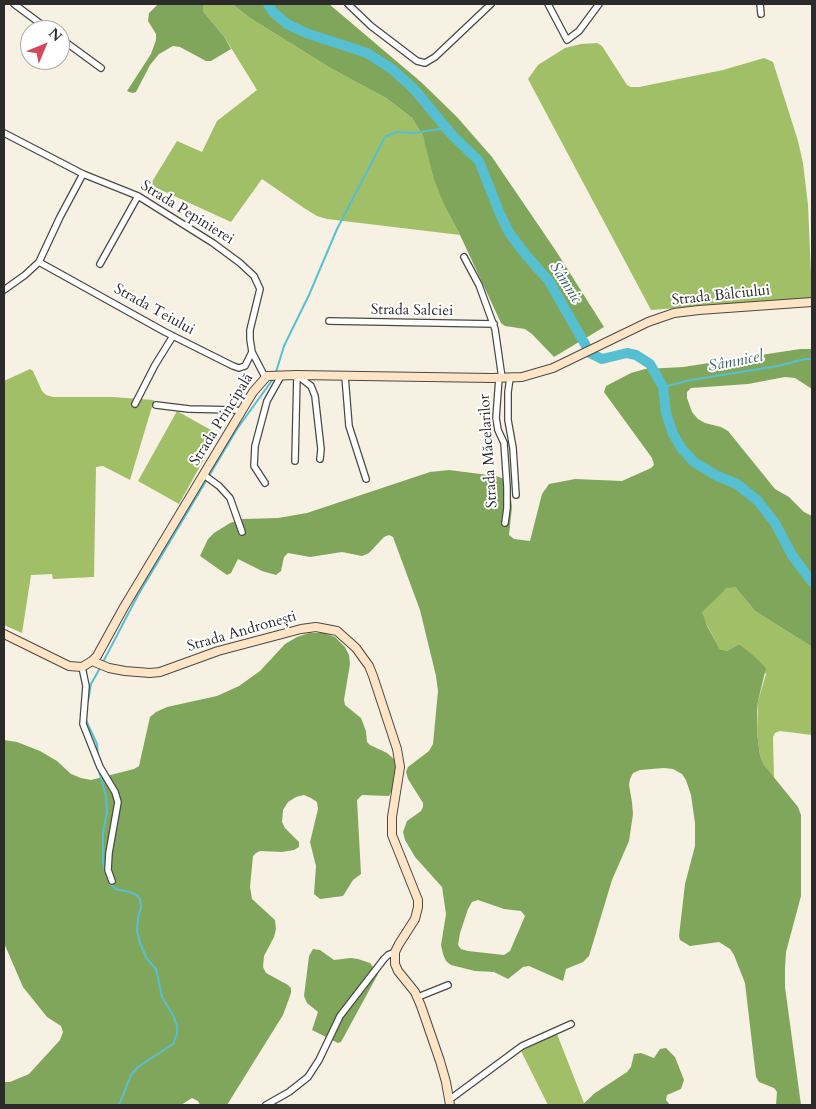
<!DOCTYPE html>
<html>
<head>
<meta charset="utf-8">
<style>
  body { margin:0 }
  #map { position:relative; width:816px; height:1109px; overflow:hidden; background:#f6f1e2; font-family:Cardo,serif }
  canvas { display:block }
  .frame { position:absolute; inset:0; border:5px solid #2b2b2b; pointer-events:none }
  .north { position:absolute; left:20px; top:20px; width:50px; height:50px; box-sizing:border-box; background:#fff; border:1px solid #aaa; border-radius:50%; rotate:45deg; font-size:14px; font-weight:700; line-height:20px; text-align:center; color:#2b2b2b }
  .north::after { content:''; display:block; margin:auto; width:18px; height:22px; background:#d1495b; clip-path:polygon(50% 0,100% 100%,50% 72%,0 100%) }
</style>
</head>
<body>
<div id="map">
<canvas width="816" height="1109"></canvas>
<div class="frame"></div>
<div class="north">N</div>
</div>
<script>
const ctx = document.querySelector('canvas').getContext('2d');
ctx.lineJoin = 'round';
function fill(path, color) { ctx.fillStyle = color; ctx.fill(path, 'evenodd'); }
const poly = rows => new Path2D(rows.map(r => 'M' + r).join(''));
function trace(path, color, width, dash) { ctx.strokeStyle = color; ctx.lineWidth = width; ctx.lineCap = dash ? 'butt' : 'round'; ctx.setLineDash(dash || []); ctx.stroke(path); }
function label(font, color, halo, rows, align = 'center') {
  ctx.font = font + ' Cardo,serif'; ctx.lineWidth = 4; ctx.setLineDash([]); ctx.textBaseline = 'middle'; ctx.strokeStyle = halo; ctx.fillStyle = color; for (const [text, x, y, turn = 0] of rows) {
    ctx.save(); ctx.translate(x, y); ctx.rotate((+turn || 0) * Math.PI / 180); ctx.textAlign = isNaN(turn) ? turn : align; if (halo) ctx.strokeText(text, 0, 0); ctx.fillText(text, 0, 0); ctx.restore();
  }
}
fill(poly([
  [203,4,232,4,250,18,332,69,386,98,412,118,423,136,445,207,460,235,327,219,317,216,304,208,262,179,231,222,150,185,177,141,202,152,217,121,257,90,225,38,203,11],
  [597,43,602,46,627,85,631,87,639,87,723,70,764,58,773,62,798,141,803,163,808,205,812,298,651,310,528,79,538,65,565,48,581,44],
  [30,369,33,371,42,391,46,395,53,397,112,397,154,400,130,480,103,466,96,467,94,577,53,579,52,574,31,575,22,633,4,625,4,381],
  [177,411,218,434,179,504,138,481],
  [731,586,735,587,755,611,812,647,812,735,780,731,775,733,773,737,774,779,764,765,760,755,757,733,758,701,766,674,737,645,727,651,720,649,703,618,702,612,703,609,727,588],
  [557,1034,584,1103,582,1105,548,1105,521,1051]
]), '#a0bf66');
fill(poly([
  [158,4,203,4,203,11,225,38,231,49,211,61,206,61,180,47,173,46,159,54,150,65,136,92,133,93,129,92,127,91,151,54,156,40,156,34,148,21,149,13],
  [232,4,329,4,421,82,457,117,492,157,556,251,604,327,554,357,532,334,525,329,505,326,501,323,460,235,445,207,434,179,423,136,412,118,386,98,332,69,250,18],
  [800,349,812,349,812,389,795,378,785,377,748,384,691,388,687,392,687,398,692,412,698,419,705,423,721,427,728,431,775,489,789,497,804,512,812,516,812,647,755,611,735,587,727,588,702,612,707,626,720,649,727,651,737,645,740,645,755,657,766,668,758,701,757,711,757,733,760,755,764,765,798,807,801,815,801,896,786,952,785,968,785,987,801,1105,776,1105,777,1092,774,1088,759,1082,756,1077,745,983,734,955,730,949,719,942,690,946,680,940,679,936,685,884,695,846,695,823,691,795,686,780,682,774,673,769,664,768,640,770,633,773,630,779,629,785,632,802,633,814,629,841,612,880,589,956,583,962,566,969,563,981,529,966,523,967,508,979,494,972,475,971,451,965,446,961,443,954,441,945,446,914,442,887,415,857,405,840,403,832,407,821,421,811,423,807,423,803,408,779,406,772,408,767,429,751,433,744,438,691,436,676,420,610,393,537,389,535,384,537,369,553,362,556,342,552,310,557,288,553,284,557,281,571,276,575,262,571,238,559,231,573,227,575,200,556,208,539,214,533,230,523,242,519,278,518,307,513,430,472,449,470,496,476,507,480,509,483,512,507,509,535,514,539,530,541,542,494,549,484,575,479,622,481,651,468,654,465,652,458,604,392,606,386,631,373,645,369,683,367],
  [478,900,504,909,521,911,525,916,510,951,504,955,468,951,461,949,458,945,460,933,468,909,472,902],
  [309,633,324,633,335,637,345,647,349,655,350,664,344,700,345,705,361,718,366,731,367,742,370,745,387,753,395,760,396,766,392,790,389,796,362,795,357,800,361,874,353,880,343,896,320,899,314,894,316,866,310,842,318,809,317,802,311,798,304,795,296,797,288,802,283,810,282,822,285,828,299,842,299,847,294,850,282,852,260,851,256,853,253,856,250,887,252,899,275,920,276,929,274,937,264,956,263,967,266,973,288,985,291,988,291,993,283,1015,227,1105,200,1105,198,1101,192,1098,181,1105,4,1105,4,1082,10,1082,29,1074,60,1040,63,1032,61,1026,47,1017,23,987,4,943,4,740,17,742,40,751,57,761,71,774,81,778,91,780,134,769,139,766,150,717,156,712,167,707,217,696,239,686,260,671,285,644,297,637],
  [313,949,320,950,334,960,351,958,358,959,370,963,378,974,341,1042,338,1043,312,1030,318,1012,307,1003,304,996,309,956],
  [666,1048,675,1057,684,1080,681,1089,667,1095,666,1100,670,1105,582,1105,595,1093,627,1072,631,1067,634,1054,641,1053,654,1058,660,1049]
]), '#80a65b');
trace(poly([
  [276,372,284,346,309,295,337,229,385,137,396,132,414,133,446,128],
  [663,387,691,380,778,366,805,359,812,359],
  [102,664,138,595,237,429,273,379],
  [88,701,91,684,100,668],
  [85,718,97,744,98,756],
  [98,768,106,796,107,812,103,832,103,863,106,873,110,884,116,889,129,892,137,895,140,899,141,907,138,918,137,931,140,943,147,959,156,969,162,997,173,1015,177,1026,177,1034,173,1044,161,1052,138,1067,131,1075,119,1105]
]), '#56c0d2', 2);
trace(poly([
  [268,4,273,12,287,24,306,33,367,53,392,69,414,89,453,136,479,161,500,214,510,234,526,255,549,281,590,353,602,359,627,353,636,355,650,364,663,387,666,413,673,434,682,449,694,462,717,476,737,484,758,501,775,523,792,555,812,582]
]), '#56c0d2', 10);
const street = poly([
  [14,4,49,30],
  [348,4,371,26,417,61,425,63,435,57,491,4],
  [548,4,567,40,579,31,599,4],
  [760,4,761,14],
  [60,38,101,68],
  [4,133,83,174,138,196,213,243,240,263,254,276,260,289,250,330,250,339,252,352,265,377],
  [464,257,479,285,495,329,502,378],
  [39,262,165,332,233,366,239,368,245,366,252,352],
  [100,264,138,196],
  [4,290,25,275,39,262,60,217,83,174],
  [329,321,494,324],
  [297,375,311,386,315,396,321,449,320,459],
  [345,376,349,426,366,479],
  [499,378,496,418,498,430,504,443,507,487,507,508,505,523],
  [510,378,508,392,508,420,513,448,516,495],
  [135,404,155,365,173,336],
  [156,405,189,409,236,410,241,412],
  [295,461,297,375],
  [204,475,219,486,230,498,242,532],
  [265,483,254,466,255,446,267,401,281,376],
  [82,667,86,686,83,724,100,767,115,792,118,802,109,853,108,870,112,881],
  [418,997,448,985],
  [449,1100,522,1046,571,1024],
  [266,1105,289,1092,308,1077,319,1060,340,1016,384,959,388,955,395,952]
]);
const secondary = poly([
  [4,634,69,666,82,667,92,661,97,656,124,607,253,392,267,376,297,375,492,378,522,377,553,368,648,322,674,313,699,310,812,302],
  [92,661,109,668,125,671,150,673,160,672,218,651,301,629,316,627,337,631,356,648,369,666,373,676,397,749,400,767,392,817,392,835,418,900,418,907,415,919,399,944,395,952,395,964,398,971,415,992,421,1006,440,1061,446,1082,450,1105]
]);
trace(street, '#494946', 8);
trace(secondary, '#494946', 10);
trace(street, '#fff', 5.5);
trace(secondary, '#ffe4c6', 8);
label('15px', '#2b2b2b', '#fff', [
  ["Strada Pepinierei",187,213,32],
  ["Strada Bâlciului",721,296,-6],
  ["Strada Teiului",154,310,29],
  ["Strada Salciei",412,311,1],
  ["Strada Principală",222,420,-58],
  ["Strada Măcelarilor",489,451,-94],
  ["Strada Andronești",242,632,-16]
]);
label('italic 16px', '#3a5f65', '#fff', [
  ["Sâmnic",565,283,57],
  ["Sâmnicel",736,362,-11]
]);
</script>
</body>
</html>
